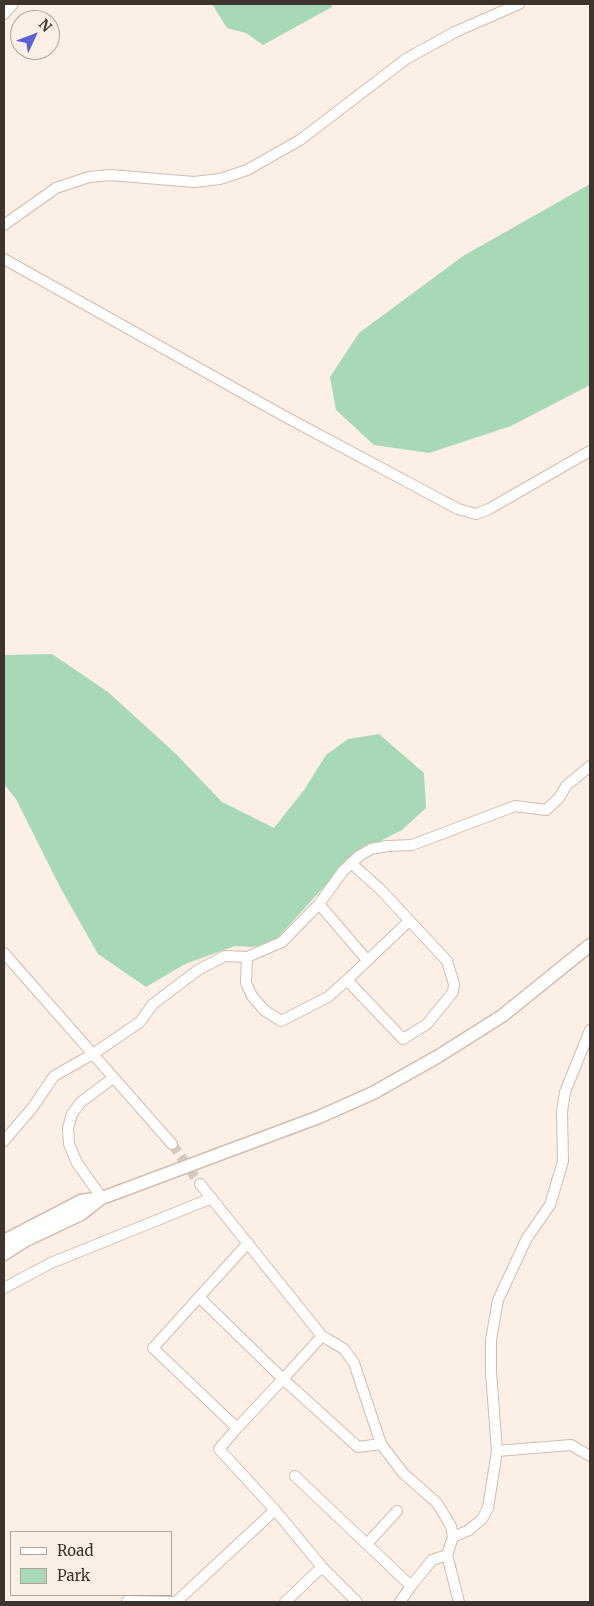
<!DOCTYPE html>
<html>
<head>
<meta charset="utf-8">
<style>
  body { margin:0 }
  #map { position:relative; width:594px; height:1606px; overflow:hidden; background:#fcefe5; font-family:Merriweather,serif }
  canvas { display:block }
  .frame { position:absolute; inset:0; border:5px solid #3c342d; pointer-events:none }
  .legend { position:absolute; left:10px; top:1531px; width:162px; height:65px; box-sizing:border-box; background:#fcefe5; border:1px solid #afa49b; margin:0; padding:6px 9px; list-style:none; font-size:15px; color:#3c342d }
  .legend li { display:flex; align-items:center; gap:10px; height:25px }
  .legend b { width:25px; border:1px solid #afa49b }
  .north { position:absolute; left:10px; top:10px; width:50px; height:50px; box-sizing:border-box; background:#fcefe5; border:1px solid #afa49b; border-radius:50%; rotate:47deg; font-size:14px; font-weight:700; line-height:20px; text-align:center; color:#3c342d }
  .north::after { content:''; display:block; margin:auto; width:18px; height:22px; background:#5a62da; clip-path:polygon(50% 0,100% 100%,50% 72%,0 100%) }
</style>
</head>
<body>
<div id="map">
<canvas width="594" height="1606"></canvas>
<div class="frame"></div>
<ul class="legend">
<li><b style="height:6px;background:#fff"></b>Road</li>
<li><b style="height:14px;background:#a8d9b6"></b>Park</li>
</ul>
<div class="north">N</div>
</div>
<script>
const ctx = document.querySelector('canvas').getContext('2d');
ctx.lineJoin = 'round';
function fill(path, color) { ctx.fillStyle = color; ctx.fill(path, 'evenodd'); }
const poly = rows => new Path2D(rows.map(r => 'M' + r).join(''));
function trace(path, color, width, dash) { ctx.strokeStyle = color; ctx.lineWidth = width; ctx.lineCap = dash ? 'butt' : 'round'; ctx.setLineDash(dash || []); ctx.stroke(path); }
fill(poly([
  [212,4,332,4,332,7,263,45,246,33,227,28],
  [590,184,590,385,511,426,429,453,374,445,336,410,330,377,359,333,463,256],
  [52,654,108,692,175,753,222,802,274,828,304,790,326,755,348,739,379,734,424,773,426,808,402,830,353,855,271,945,251,947,235,946,185,964,146,987,98,954,60,887,16,799,4,784,4,655]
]), '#a8d9b6');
trace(poly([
  [172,1144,200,1184]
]), '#d6cac0', 10, [10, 5]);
const minor = poly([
  [4,14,13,4],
  [4,225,56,188,89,177,110,175,194,182,220,179,247,170,300,140,406,59,455,32,519,4],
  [4,259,284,416,458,509,476,514,489,509,590,451],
  [319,904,367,960],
  [4,953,172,1144],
  [247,957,246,983,252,996,264,1010,281,1021,328,997,347,980,403,1039,427,1024,453,992,454,984,447,961,381,890,351,863],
  [347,980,409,921],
  [4,1141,33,1107,54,1076,93,1054,140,1022,153,1004,198,970,225,956,247,957,282,942,319,904,343,871,359,856,371,849,387,846,412,845,515,806,546,810,559,798,566,786,590,766],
  [200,1184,322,1336,344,1349,354,1363,381,1444,403,1473,437,1503,451,1526,453,1537,447,1555,459,1602],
  [102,1198,77,1163,69,1144,68,1128,72,1114,81,1102,113,1078],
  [4,1288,51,1263,212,1198],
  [199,1297,283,1379,237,1428,153,1348,248,1243],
  [322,1336,283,1379,358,1447,381,1444],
  [497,1451,571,1445,590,1456],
  [295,1476,411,1586,400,1602],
  [275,1510,322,1567,285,1602],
  [453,1537,469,1530,482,1519,488,1508,497,1451,491,1372,491,1340,498,1300,527,1238,550,1205,563,1161,562,1112,565,1092,590,1030],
  [367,1544,397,1511],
  [322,1567,357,1602],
  [411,1586,432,1560,447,1555],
  [127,1601,176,1602,275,1510,219,1449,237,1428]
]);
const tertiary = poly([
  [4,1241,81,1201,102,1198,319,1117,373,1093,437,1057,502,1016,590,945],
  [4,1254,26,1240,81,1214,100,1199]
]);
trace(minor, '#d2bdac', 12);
trace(tertiary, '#d2bdac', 15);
trace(minor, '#fff', 10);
trace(tertiary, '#fff', 12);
</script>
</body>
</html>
